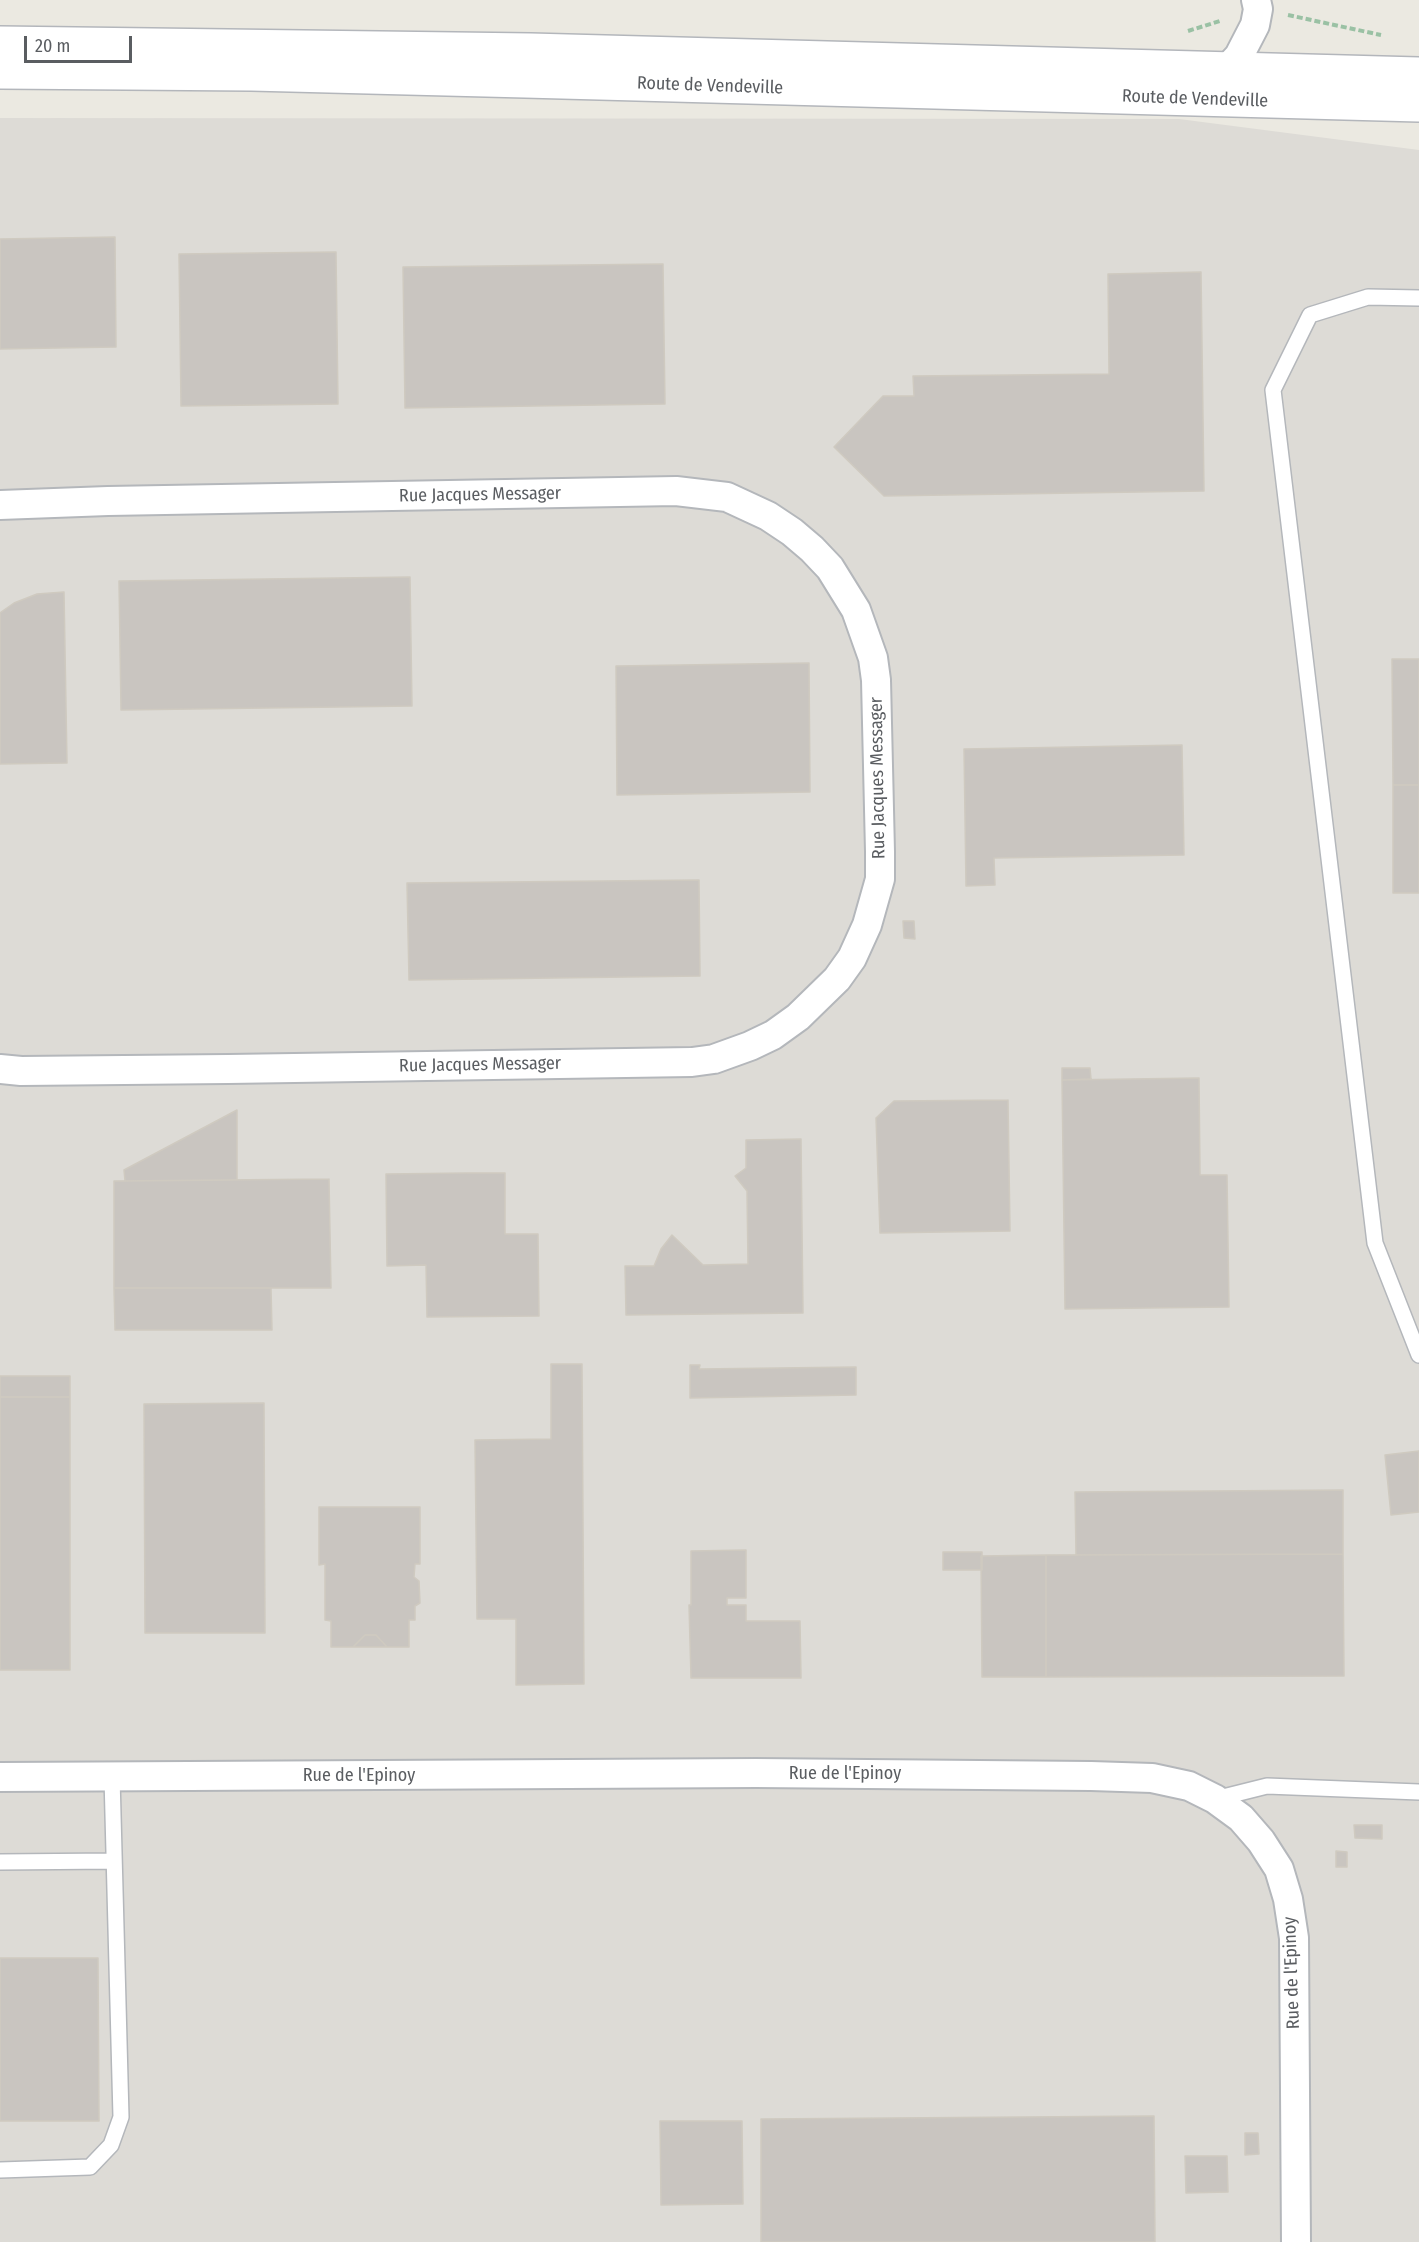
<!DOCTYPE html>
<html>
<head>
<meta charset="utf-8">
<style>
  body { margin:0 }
  #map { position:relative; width:1419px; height:2242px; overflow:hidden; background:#ebe9e1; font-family:"Fira Sans Condensed",sans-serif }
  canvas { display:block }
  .scale { position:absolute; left:24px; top:36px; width:108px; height:27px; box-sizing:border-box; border:3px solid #5a5d61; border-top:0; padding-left:8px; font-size:18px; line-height:21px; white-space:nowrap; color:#5a5d61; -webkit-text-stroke:4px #fff; paint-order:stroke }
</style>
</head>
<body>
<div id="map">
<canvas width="1419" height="2242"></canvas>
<div class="scale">20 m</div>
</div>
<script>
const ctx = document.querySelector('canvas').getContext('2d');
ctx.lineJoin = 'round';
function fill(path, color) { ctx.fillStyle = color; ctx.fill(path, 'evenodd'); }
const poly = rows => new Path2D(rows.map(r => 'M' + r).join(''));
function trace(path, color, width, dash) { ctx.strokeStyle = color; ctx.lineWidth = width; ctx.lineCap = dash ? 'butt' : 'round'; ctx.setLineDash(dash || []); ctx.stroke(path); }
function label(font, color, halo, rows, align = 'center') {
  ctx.font = font + ' "Fira Sans Condensed",sans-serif'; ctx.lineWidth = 4.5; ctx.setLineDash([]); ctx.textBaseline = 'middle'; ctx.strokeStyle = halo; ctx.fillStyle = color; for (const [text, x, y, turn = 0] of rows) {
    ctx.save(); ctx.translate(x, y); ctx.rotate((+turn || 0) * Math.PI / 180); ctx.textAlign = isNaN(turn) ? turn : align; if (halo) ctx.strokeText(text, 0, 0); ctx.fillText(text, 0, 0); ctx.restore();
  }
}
fill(poly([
  [0,118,1179,119,1419,150,1419,2242,0,2242]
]), '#dddbd6');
const building = poly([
  [115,237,116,347,0,349,0,239,115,237],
  [336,252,338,404,181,406,179,254,336,252],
  [663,264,665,404,405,408,403,267,663,264],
  [1201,272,1204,491,884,496,834,447,883,396,914,396,913,376,1109,374,1108,274,1201,272],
  [410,577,412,706,121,710,119,581,410,577],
  [64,592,67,763,0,764,0,613,14,603,37,594,64,592],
  [1392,659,1419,659,1419,785,1393,785,1392,659],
  [809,663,810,792,617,795,616,666,809,663],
  [1182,745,1184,855,994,858,995,885,966,886,964,749,1182,745],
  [1393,785,1419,785,1419,893,1393,893,1393,785],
  [699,880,700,976,409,980,407,883,699,880],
  [903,921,914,921,915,939,904,938,903,921],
  [1062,1068,1090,1068,1091,1079,1062,1080,1062,1068],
  [1199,1078,1200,1175,1227,1175,1229,1307,1065,1309,1062,1080,1199,1078],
  [1008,1100,1010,1231,880,1233,876,1118,894,1101,1008,1100],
  [237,1110,237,1180,125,1181,124,1170,237,1110],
  [801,1139,803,1313,626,1315,625,1266,654,1266,661,1249,672,1235,703,1265,748,1264,747,1191,735,1176,746,1168,746,1140,801,1139],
  [467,1173,505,1173,505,1234,538,1234,539,1316,427,1317,426,1265,387,1266,386,1174,467,1173],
  [329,1179,331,1288,114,1288,114,1181,329,1179],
  [114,1288,271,1288,272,1330,115,1330,114,1288],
  [551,1364,582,1364,584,1684,516,1685,516,1619,477,1619,475,1440,551,1439,551,1364],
  [690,1365,700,1365,699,1369,856,1367,856,1395,690,1398,690,1365],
  [0,1376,70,1376,70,1397,0,1397,0,1376],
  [0,1397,70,1397,70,1670,0,1670,0,1397],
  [264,1403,265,1633,145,1633,144,1404,264,1403],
  [1419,1451,1419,1512,1391,1515,1385,1455,1419,1451],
  [1343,1490,1343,1554,1076,1555,1075,1492,1343,1490],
  [319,1507,420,1507,420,1564,415,1564,414,1577,419,1581,420,1603,415,1606,415,1620,409,1620,409,1647,387,1647,376,1635,365,1635,353,1647,331,1647,331,1621,325,1620,325,1564,319,1565,319,1507],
  [746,1550,746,1598,727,1598,727,1605,746,1605,746,1621,800,1621,801,1678,691,1678,689,1605,691,1605,691,1551,746,1550],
  [943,1552,982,1552,982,1570,943,1570,943,1552],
  [1343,1554,1344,1676,1046,1677,1046,1555,1343,1554],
  [1046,1555,1046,1677,982,1677,981,1556,1046,1555],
  [365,1635,376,1635,387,1647,353,1647,365,1635],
  [1354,1825,1382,1825,1382,1839,1355,1838,1354,1825],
  [1336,1851,1347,1852,1347,1867,1336,1867,1336,1851],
  [0,1958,98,1958,99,2121,0,2121,0,1958],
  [1154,2116,1155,2242,761,2242,761,2119,1154,2116],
  [660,2121,742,2121,743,2204,661,2205,660,2121],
  [1245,2133,1258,2133,1259,2154,1245,2155,1245,2133],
  [1185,2156,1227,2156,1228,2192,1186,2193,1185,2156]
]);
fill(building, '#c9c5c0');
trace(building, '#cfcac0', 1.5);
const lane = poly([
  [1419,298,1368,297,1310,315,1273,390,1375,1243,1419,1355],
  [1215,1799,1267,1786,1419,1792],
  [0,1862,114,1861],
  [0,2170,90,2167,111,2145,121,2117,112,1777]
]);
const street = poly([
  [1227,69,1239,56,1255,25,1258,9,1256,0],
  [0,505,108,501,676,491,727,497,768,516,792,532,812,549,830,568,856,610,873,658,876,680,880,852,880,879,867,925,852,958,837,979,798,1017,773,1035,750,1046,714,1059,692,1062,228,1069,21,1071,0,1069],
  [0,1777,756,1773,1091,1776,1152,1778,1189,1786,1215,1799,1241,1818,1261,1841,1279,1869,1288,1899,1294,1938,1296,2242]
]);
const secondary = poly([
  [0,43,531,50,1419,74],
  [0,72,251,74,525,81,1419,105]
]);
trace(lane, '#b4b7bb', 18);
trace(street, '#b4b7bb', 32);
trace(secondary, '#b3b6bb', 36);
trace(poly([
  [1288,15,1381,35],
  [1188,31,1220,21]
]), '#9ac1a4', 4, [6, 3]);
trace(lane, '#fff', 15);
trace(street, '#fff', 28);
trace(secondary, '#fff', 33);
label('18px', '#5a5d61', '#fff', [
  ["Route de Vendeville",710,86,2],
  ["Route de Vendeville",1195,99,2],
  ["Rue Jacques Messager",480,495,-1],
  ["Rue Jacques Messager",878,778,-91],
  ["Rue Jacques Messager",480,1065,-1],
  ["Rue de l'Epinoy",845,1774],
  ["Rue de l'Epinoy",359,1776],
  ["Rue de l'Epinoy",1292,1973,-92]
]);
</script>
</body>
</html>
